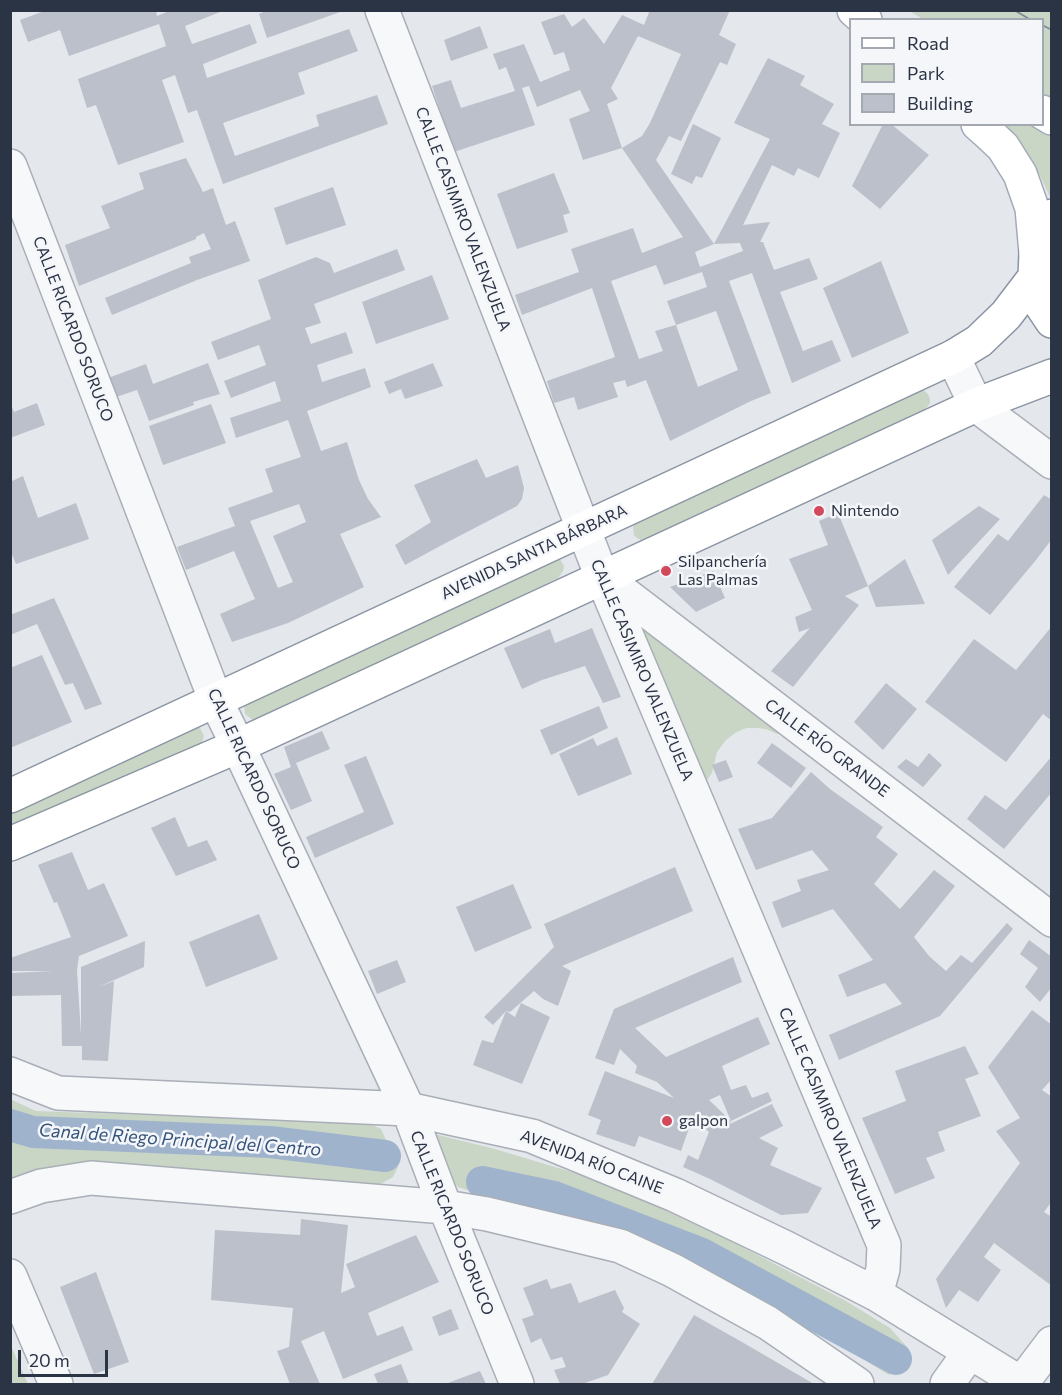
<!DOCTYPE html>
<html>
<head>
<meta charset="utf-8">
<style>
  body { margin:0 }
  #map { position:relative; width:1062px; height:1395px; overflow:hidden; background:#e4e7ec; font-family:Commissioner,sans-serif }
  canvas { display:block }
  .frame { position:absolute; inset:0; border:12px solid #2b3445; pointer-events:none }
  .legend { position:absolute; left:849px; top:18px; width:195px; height:108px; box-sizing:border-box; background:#f4f6f9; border:2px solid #a4a8b1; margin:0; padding:8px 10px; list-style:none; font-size:18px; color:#2b3445 }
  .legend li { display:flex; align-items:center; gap:12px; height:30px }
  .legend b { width:30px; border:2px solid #a4a8b1 }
  .scale { position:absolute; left:18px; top:1350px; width:90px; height:27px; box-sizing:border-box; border:3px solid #2b3445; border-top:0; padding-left:8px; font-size:18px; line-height:21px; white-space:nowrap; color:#2b3445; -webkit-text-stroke:4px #f4f6f9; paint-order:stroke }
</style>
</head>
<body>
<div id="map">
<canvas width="1062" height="1395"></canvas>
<div class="frame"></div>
<ul class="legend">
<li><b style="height:8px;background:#fff"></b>Road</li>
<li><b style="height:16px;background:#c9d6c5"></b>Park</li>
<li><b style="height:16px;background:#bbc0ca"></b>Building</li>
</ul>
<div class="scale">20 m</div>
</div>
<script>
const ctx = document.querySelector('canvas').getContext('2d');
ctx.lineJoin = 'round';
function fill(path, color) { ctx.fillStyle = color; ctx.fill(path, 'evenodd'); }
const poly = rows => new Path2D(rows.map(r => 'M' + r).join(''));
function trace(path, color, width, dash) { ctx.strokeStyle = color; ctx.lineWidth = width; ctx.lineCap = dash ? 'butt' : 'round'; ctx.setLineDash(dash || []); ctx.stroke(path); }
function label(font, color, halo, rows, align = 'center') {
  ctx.font = font + ' Commissioner,sans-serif'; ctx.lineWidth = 5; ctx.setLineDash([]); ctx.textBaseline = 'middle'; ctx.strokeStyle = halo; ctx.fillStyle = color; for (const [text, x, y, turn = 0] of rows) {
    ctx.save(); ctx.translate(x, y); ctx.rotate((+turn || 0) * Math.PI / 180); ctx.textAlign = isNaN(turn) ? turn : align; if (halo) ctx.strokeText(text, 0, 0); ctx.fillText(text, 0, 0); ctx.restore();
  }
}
fill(poly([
  [909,11,1051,11,1051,100,1043,95,1042,20,923,19],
  [1000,125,1034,125,1051,135,1052,195,1050,197,1036,167,1023,148],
  [922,389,928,394,930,399,930,403,924,411,650,539,641,540,637,538,634,535,633,526,635,522],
  [559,558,564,566,563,571,558,578,262,719,253,720,245,714,244,705,246,701],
  [647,628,781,730,777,734,766,729,757,728,746,728,735,733,726,740,717,752,712,773,707,780,645,638,644,632],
  [195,726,200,728,204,736,201,745,11,830,10,809],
  [10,1099,36,1111,369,1123,381,1129,398,1167,393,1177,375,1187,81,1165,49,1167,11,1178],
  [434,1134,495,1149,605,1182,725,1238,846,1301,890,1328,908,1348,889,1375,799,1320,711,1264,629,1230,547,1206,478,1194,458,1187,447,1175],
  [10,1346,11,1346,28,1384,11,1384]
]), '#c9d6c5');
trace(poly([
  [10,1125,33,1132,270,1142,385,1156],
  [482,1182,554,1197,702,1254,896,1359]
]), '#9fb4cc', 32);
fill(poly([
  [47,10,156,10,157,16,172,10,225,10,185,26,192,44,250,24,257,43,203,64,207,78,349,29,358,51,298,73,305,94,223,123,235,156,319,126,316,115,377,95,388,124,223,184,197,110,188,113,175,75,162,80,184,142,118,165,96,105,87,108,78,79,166,46,159,24,69,56,60,30,28,42,20,20],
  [268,10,343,10,343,11,267,38,259,14],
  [650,10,730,10,719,35,736,44,727,65,720,62,681,141,669,136,656,160,714,244,695,252,700,267,743,251,740,243,714,244,770,139,734,123,768,58,805,76,800,85,834,104,822,124,840,133,819,178,798,168,794,176,772,165,743,225,770,222,760,242,763,242,774,270,809,258,818,279,780,292,803,351,832,340,841,361,792,383,752,273,729,281,771,393,751,401,670,441,646,380,627,387,625,380,613,383,618,397,578,410,574,397,554,403,547,381,615,357,592,288,522,315,515,295,579,272,571,249,633,228,642,253,683,237,622,148,642,136,650,123,681,54,638,36,611,88,618,99,607,104,622,148,583,160,569,119,590,111,580,90,537,107,529,86,522,88,535,125,454,152,432,86,451,80,461,108,515,91,506,67,499,70,493,54,524,44,540,82,570,70,564,52,554,55,541,22,564,14,572,27,584,18,604,44,622,15,644,25],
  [656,265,664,285,702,272,707,287,667,301,676,325,716,311,738,370,698,387,676,325,655,331,663,351,639,359,611,281],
  [480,26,488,48,451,61,444,40],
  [693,124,721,138,702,178,696,176,692,184,671,174],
  [883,124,891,124,929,155,880,209,852,186],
  [186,158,203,192,213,188,226,225,235,221,250,261,197,280,112,315,105,298,191,263,189,257,211,249,204,233,196,237,196,239,79,286,65,245,110,228,101,206,144,189,139,173],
  [554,173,570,213,563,215,568,232,517,249,497,194],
  [333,187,346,225,286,245,274,208],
  [397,249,405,270,314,304,321,323,305,328,311,344,346,332,353,353,317,365,322,382,365,368,371,387,307,411,321,451,347,442,359,480,368,499,381,517,340,534,364,587,288,623,232,642,220,614,255,599,234,551,186,570,177,547,235,526,228,508,273,492,265,469,301,457,288,420,236,438,230,418,281,401,275,381,231,398,224,381,266,365,259,345,218,360,211,342,271,319,258,280,316,257,330,263,334,273],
  [299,504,306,522,273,536,293,582,278,588,250,521],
  [881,261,909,333,852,358,823,288],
  [432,275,449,319,376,344,362,302],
  [208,363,220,394,193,402,194,405,149,421,137,390,116,397,108,378,146,364,153,384],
  [433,363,443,386,405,399,401,389,389,394,384,382],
  [10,402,14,412,37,403,45,425,10,438],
  [211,404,226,443,163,465,149,426],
  [477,459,486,478,518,465,524,488,522,499,517,506,442,545,405,565,395,545,431,522,414,485],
  [23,476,38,518,76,503,89,539,16,564,10,550,10,482],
  [1044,495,1052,500,1052,539,1036,560,990,615,954,587,998,534,1008,541],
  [979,506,1000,519,948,575,932,540],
  [838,513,868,586,845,596,859,605,793,687,771,671,810,628,799,632,795,617,812,610,789,559,828,545,819,521],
  [905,559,925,604,876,607,868,586],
  [713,571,725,598,696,612,670,587],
  [54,598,62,615,102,704,85,710,73,683,65,685,37,624,10,635,10,615],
  [1052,626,1052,721,1043,714,1006,762,925,702,974,639,1016,670],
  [592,628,621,697,603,703,585,666,542,680,522,689,504,648,550,629,555,643],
  [42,655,72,722,10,748,10,668],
  [886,683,917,709,883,750,854,722],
  [599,706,608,728,551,755,540,730],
  [322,731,330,749,296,763,312,801,291,810,274,774,291,767,284,747],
  [617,737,632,774,578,796,559,754,593,738,597,746],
  [772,743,806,768,791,788,757,763],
  [929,753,942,765,923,787,897,767,906,759,918,767],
  [366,756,394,824,315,858,306,837,364,812,344,765],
  [1052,756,1052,792,1004,849,967,819,985,795,1006,810],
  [726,760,733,777,719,782,712,765],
  [811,772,830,789,883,827,876,837,898,854,874,884,900,909,934,870,955,886,914,937,929,956,946,971,961,955,972,963,1007,923,1013,929,940,1016,839,1060,829,1035,902,1004,885,983,847,997,838,975,873,960,833,909,782,928,772,902,801,891,797,880,829,870,812,850,756,870,738,829,772,818],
  [175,817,188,847,207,840,217,860,176,876,151,828],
  [72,852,88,890,104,883,128,936,79,956,77,970,81,1035,81,967,145,941,144,967,98,987,114,981,108,1061,82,1060,82,1046,62,1046,61,995,10,996,10,973,53,971,10,971,10,958,71,937,57,902,54,903,38,865],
  [675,867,693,911,562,966,571,971,558,1006,543,999,534,991,510,1012,506,1011,515,1017,521,1003,550,1017,522,1084,473,1065,482,1040,493,1043,506,1011,493,1025,484,1017,554,947,544,924],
  [513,884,532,928,475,952,456,907],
  [259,914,278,959,206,987,189,942],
  [1029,940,1052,957,1052,987,1040,1002,1025,987,1038,968,1020,954],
  [733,957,742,982,635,1028,666,1057,758,1017,770,1044,722,1066,731,1090,746,1085,752,1098,768,1092,772,1101,731,1121,730,1124,772,1104,783,1126,759,1138,778,1148,770,1165,822,1188,808,1213,781,1215,710,1179,683,1167,688,1155,698,1160,709,1132,693,1117,681,1151,639,1136,635,1147,596,1134,601,1120,588,1115,605,1071,674,1098,657,1082,635,1073,637,1066,620,1049,614,1065,595,1058,614,1009],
  [720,1095,731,1121,709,1100],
  [397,960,406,982,377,994,368,971],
  [1032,1010,1052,1025,1052,1079,1042,1090,1052,1097,1052,1201,1044,1212,1052,1217,1052,1286,994,1243,984,1257,1001,1270,978,1302,959,1290,946,1308,936,1279,1020,1163,996,1131,1020,1118,988,1067],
  [965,1046,979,1074,965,1079,981,1116,938,1132,945,1151,926,1158,935,1178,895,1194,862,1118,906,1101,895,1071],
  [301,1219,348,1225,341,1293,355,1287,346,1264,416,1235,439,1282,368,1313,377,1336,403,1326,413,1350,343,1379,324,1331,301,1341,320,1384,290,1384,277,1351,289,1347,293,1308,211,1300,215,1230,300,1235],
  [96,1272,129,1362,94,1374,60,1287],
  [547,1279,551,1289,571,1283,579,1303,615,1290,624,1308,622,1312,640,1324,608,1375,582,1384,560,1384,554,1370,566,1367,562,1357,551,1360,541,1338,531,1343,522,1319,534,1315,523,1288],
  [451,1309,459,1329,439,1336,432,1317],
  [694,1315,742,1342,814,1384,652,1384],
  [401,1364,409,1384,378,1384,374,1374],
  [480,1371,486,1384,445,1384]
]), '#bbc0ca');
const minor = poly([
  [382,10,602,577,884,1245,883,1269,876,1294],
  [10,166,216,701,238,746,408,1109,445,1207,517,1384],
  [953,357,976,405,1052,462],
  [604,578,1052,920],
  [10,1074,58,1093,408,1109,532,1136,675,1195,786,1248,876,1294,1022,1384],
  [10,1197,41,1186,91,1178,445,1207,487,1214,620,1246,672,1270,768,1323,857,1384],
  [10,1276,56,1384],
  [947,1384,970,1352],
  [1021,1384,1052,1343]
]);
const major = poly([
  [854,10,865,20],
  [1042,112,1052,118],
  [978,124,986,131,1003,147,1020,174,1032,208,1036,253]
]);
const highway = poly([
  [1052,216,1046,224,1036,253,1035,277,1042,306,1052,321],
  [10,796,953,357,979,341,1006,315,1035,277],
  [10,844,238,746,976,405,1052,376]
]);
trace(minor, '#a9aeb7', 36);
trace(major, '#a3abb8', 36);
trace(highway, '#8b94a3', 36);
trace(minor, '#f7f8fa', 33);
trace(major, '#fff', 33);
trace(highway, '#fff', 33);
trace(poly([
  [1014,10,1031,20],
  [1042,25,1052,30]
]), '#7d8696', 1.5);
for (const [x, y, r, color] of [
  [819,511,6,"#d1495b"],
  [666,571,6,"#d1495b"],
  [667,1121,6,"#d1495b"]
]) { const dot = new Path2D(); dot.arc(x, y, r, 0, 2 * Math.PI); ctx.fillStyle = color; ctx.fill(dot); trace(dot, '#f4f6f9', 2); }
label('16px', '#2b3445', '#f4f6f9', [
  ["CALLE CASIMIRO VALENZUELA",463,219,69],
  ["CALLE RICARDO SORUCO",73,329,69],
  ["AVENIDA SANTA BÁRBARA",534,552,-25],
  ["CALLE CASIMIRO VALENZUELA",642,670,67],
  ["CALLE RÍO GRANDE",827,748,37],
  ["CALLE RICARDO SORUCO",254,779,65],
  ["CALLE CASIMIRO VALENZUELA",830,1118,67],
  ["AVENIDA RÍO CAINE",592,1162,21],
  ["CALLE RICARDO SORUCO",452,1223,68]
]);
label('16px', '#2b3445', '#f4f6f9', [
  ["Nintendo",831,511],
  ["Silpanchería",678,562],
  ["Las Palmas",678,580],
  ["galpon",679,1121]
], 'left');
label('italic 18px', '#34527a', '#f4f6f9', [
  ["Canal de Riego Principal del Centro",180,1140,4]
]);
</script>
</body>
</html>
